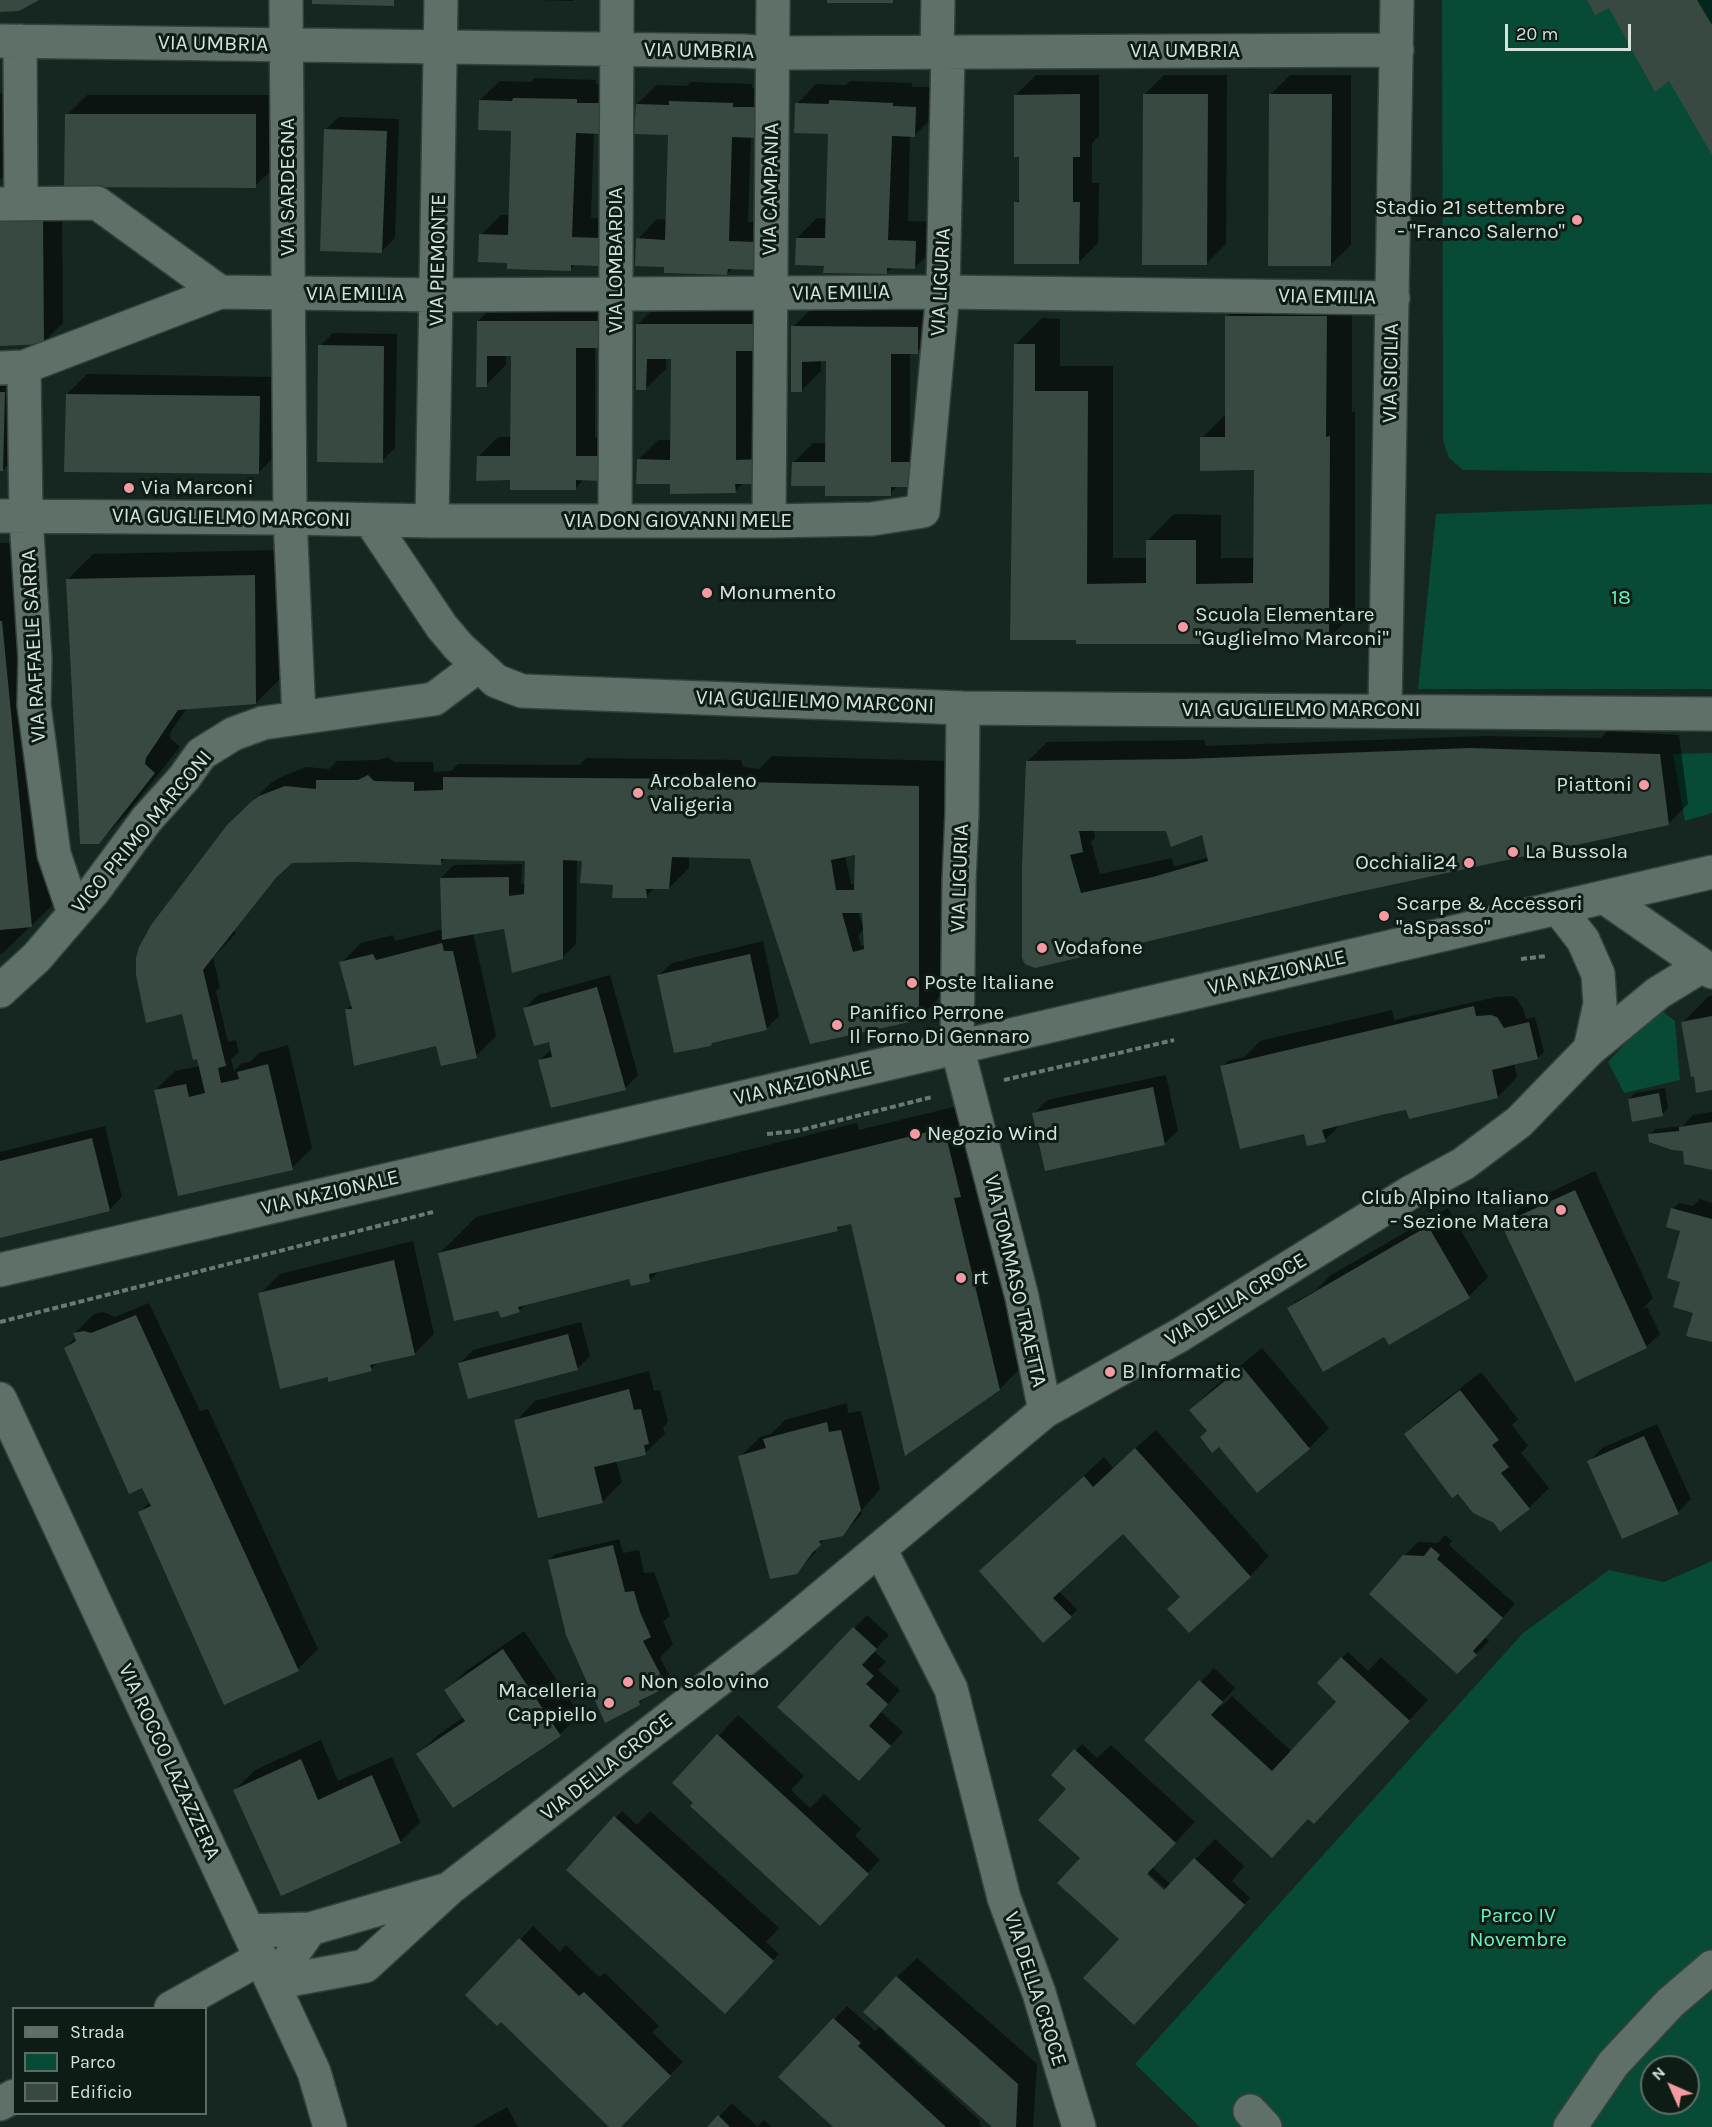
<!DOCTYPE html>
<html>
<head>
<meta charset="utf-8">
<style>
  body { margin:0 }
  #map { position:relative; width:1712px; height:2127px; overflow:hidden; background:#162620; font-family:Karla,sans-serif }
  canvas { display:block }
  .legend { position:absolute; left:12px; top:2007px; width:195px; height:108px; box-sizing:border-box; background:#0d1d16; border:2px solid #5e6c66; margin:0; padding:8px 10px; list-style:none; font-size:18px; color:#d7e2dd }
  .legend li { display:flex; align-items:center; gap:12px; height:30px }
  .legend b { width:30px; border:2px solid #5e6c66 }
  .north { position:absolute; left:1640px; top:2055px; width:60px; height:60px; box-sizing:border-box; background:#0d1d16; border:2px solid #5e6c66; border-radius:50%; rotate:315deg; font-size:16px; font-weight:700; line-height:24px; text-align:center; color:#d7e2dd }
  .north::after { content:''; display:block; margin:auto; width:21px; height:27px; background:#f49aa0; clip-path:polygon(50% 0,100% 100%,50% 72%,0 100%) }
  .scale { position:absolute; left:1505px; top:24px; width:126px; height:27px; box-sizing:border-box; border:3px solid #d7e2dd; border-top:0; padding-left:8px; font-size:18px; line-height:21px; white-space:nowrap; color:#d7e2dd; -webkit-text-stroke:4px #0d1d16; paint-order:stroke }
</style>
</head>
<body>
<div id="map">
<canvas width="1712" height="2127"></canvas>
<ul class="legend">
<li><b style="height:8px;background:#5e7068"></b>Strada</li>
<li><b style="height:16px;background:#074a36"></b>Parco</li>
<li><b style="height:16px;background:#384941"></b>Edificio</li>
</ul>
<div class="north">N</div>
<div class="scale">20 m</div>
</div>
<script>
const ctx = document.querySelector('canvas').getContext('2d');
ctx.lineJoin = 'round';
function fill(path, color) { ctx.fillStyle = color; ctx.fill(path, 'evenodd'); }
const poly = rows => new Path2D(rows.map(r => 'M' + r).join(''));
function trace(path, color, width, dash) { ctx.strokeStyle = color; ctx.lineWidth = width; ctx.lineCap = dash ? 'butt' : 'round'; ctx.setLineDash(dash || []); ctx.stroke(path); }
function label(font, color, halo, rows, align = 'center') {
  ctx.font = font + ' Karla,sans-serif'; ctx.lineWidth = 6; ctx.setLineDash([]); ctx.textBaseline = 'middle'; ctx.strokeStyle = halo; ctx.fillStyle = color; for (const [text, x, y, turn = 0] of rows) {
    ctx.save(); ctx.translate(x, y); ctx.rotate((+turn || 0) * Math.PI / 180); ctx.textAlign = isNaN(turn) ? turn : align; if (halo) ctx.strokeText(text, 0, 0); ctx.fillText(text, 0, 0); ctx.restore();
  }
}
fill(poly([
  [1442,0,1712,0,1712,473,1463,470,1449,458,1443,440],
  [1712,504,1712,689,1418,689,1436,514],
  [1712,753,1712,813,1685,821,1673,754],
  [1658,1008,1675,1021,1680,1080,1624,1093,1608,1062],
  [1712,1561,1712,2127,1200,2127,1135,2064,1523,1633,1609,1570,1664,1582],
  [1652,2067,1688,2067,1688,2103,1652,2103]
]), '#074a36');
fill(poly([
  [538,0,574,0,573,1],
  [1588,0,1712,0,1712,152,1670,79,1609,6],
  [1036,75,1099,75,1099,136,1092,143,1092,183,1099,183,1098,243,1079,262,1016,203,1021,197,1021,156,1016,95],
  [1164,75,1227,75,1226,244,1207,263,1144,95],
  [1290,75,1351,75,1351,245,1331,264,1270,95],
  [534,78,596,80,596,84,619,84,618,112,598,132,594,132,591,218,619,219,618,244,598,264,576,263,570,270,509,261,481,235,501,215,510,215,513,129,480,100,500,81,531,82],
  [850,81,912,83,912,87,935,87,934,116,915,135,910,135,908,221,935,222,935,248,915,267,893,267,886,273,825,265,797,238,817,218,827,219,829,133,797,104,816,84,846,85],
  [690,82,752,84,752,88,775,88,751,136,748,222,776,223,727,274,665,266,638,239,657,219,667,220,670,133,637,104,657,85,687,86],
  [0,93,14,93,14,167,0,180],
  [87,95,275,95,275,167,255,186,67,115],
  [339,117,399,119,395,238,382,251,325,130],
  [0,200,62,200,63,323,43,343,0,344],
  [1253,291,1352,291,1352,412,1355,411,1355,612,1329,638,1266,638,1261,643,1077,642,1016,344,1042,318,1060,319,1060,366,1113,366,1113,558,1148,558,1148,540,1174,514,1221,515,1221,558,1255,558,1256,469,1202,438,1227,413,1227,317],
  [498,301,622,302,595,346,595,437,620,437,575,489,512,479,478,457,498,437,512,437,512,354,506,354,506,365,486,385,478,321],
  [657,305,782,305,780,440,735,492,671,482,638,460,658,440,672,440,672,357,666,357,666,369,646,388,638,324],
  [813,307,937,308,937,332,917,352,910,352,910,443,935,443,890,494,827,485,793,463,813,443,827,443,827,360,821,360,821,371,801,391,793,327],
  [333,333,397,334,395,448,382,461,320,346],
  [0,373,24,373,22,450,3,470,0,469],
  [87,374,279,377,278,453,258,473,67,394],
  [22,542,58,900,4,952,0,954,0,543],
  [280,550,282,677,256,703,187,708,171,731,170,738,180,747,125,816,99,842,67,580,93,554],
  [1607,731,1679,735,1688,804,1668,824,1339,895,1092,954,1027,762,1047,742,1204,740,1206,746,1484,736,1601,738],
  [1167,829,1203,833,1209,857,1174,867,1172,858,1100,874,1091,842,1095,838,1094,830],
  [772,756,944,761,945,992,919,1018,750,858,689,856,689,868,669,888,655,888,646,896,614,883,586,860,577,859,576,944,563,957,505,927,473,933,496,1036,476,1056,437,1044,347,1009,352,1004,341,963,361,943,393,935,395,941,443,929,441,878,454,865,522,864,521,884,526,883,527,859,446,858,440,863,354,861,292,862,271,884,234,931,236,933,213,958,220,987,216,991,228,1042,236,1040,239,1052,231,1059,234,1071,242,1063,250,1062,259,1053,288,1045,312,1148,292,1168,155,1091,175,1071,200,1066,183,1014,228,826,272,782,281,777,306,767,329,769,337,761,379,760,388,757,394,762,433,762,434,772,451,771,458,764,580,765,586,758,741,760,743,767,759,769],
  [856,853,855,884,851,884,845,855],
  [858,912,866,912,865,945,861,946,858,935,864,929],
  [763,941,779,1016,766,1029,715,1040,711,1045,658,976,672,963],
  [610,975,638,1075,625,1088,540,1060,552,1049,550,1041,525,1008,538,995],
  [1512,996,1516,998,1523,1008,1526,1019,1535,1017,1544,1052,1537,1058,1514,1063,1517,1077,1498,1097,1407,1108,1341,1124,1325,1140,1305,1132,1222,1067,1228,1061,1245,1057,1260,1041,1392,1010,1394,1020,1497,997],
  [1709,996,1712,996,1712,1088,1683,1022],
  [1166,1075,1178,1131,1164,1144,1034,1114,1047,1100],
  [1665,1088,1668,1108,1662,1115,1629,1099,1635,1093],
  [970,1103,1032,1356,999,1390,856,1221,843,1224,837,1230,661,1269,650,1280,630,1277,527,1303,519,1311,499,1309,440,1253,476,1217,857,1123,859,1130],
  [1712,1112,1712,1168,1683,1149,1649,1135,1656,1129,1683,1126,1693,1115],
  [105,1126,122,1197,109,1210,0,1237,0,1152],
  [1595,1171,1653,1298,1642,1309,1647,1307,1660,1334,1646,1347,1503,1225,1523,1205],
  [1700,1199,1712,1203,1712,1341,1694,1314,1682,1281,1683,1226,1673,1209,1679,1203,1693,1206],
  [1448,1208,1488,1277,1469,1296,1385,1335,1289,1308,1295,1302,1315,1291,1331,1275],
  [413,1241,434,1334,415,1353,377,1363,371,1369,328,1375,260,1294,280,1274],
  [149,1303,200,1411,208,1409,318,1649,298,1669,225,1703,140,1512,150,1502,65,1348,76,1337,75,1333,94,1314,104,1312,115,1317],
  [581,1322,590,1356,577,1369,460,1363,473,1350],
  [1262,1348,1329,1428,1309,1448,1258,1491,1191,1410,1211,1390],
  [649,1371,654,1391,660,1390,668,1422,663,1427,665,1434,645,1453,616,1460,622,1482,602,1502,516,1421,535,1401],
  [1481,1372,1518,1419,1512,1425,1528,1446,1521,1453,1549,1488,1529,1508,1495,1522,1458,1492,1406,1434,1426,1415],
  [847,1403,848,1413,861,1411,880,1489,861,1511,862,1514,843,1534,826,1538,815,1549,816,1552,797,1572,740,1457,760,1437,771,1434,785,1420],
  [1657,1424,1691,1499,1678,1512,1589,1462,1602,1448],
  [1156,1430,1269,1556,1250,1576,1181,1597,1124,1532,1059,1591,1077,1610,1071,1616,981,1571,1104,1457,1113,1468],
  [1445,1535,1452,1541,1449,1545,1515,1604,1485,1637,1489,1641,1457,1672,1404,1556,1418,1542,1438,1543],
  [619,1539,623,1553,639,1550,644,1573,654,1572,670,1616,663,1622,673,1644,660,1658,672,1680,666,1686,649,1694,640,1703,549,1560,556,1554],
  [867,1615,889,1635,874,1651,886,1662,878,1670,900,1690,881,1712,903,1732,872,1766,779,1707],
  [524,1631,580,1715,560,1734,453,1806,418,1754,438,1735,464,1717,446,1690,466,1671],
  [1348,1652,1368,1671,1381,1657,1428,1700,1334,1803,1309,1817,1147,1740,1214,1668,1235,1688,1219,1705,1221,1707,1232,1696,1292,1752,1338,1702,1342,1658],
  [738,1715,804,1776,791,1790,810,1808,824,1794,861,1829,855,1836,880,1860,833,1911,695,1803,674,1783],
  [321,1740,338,1781,392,1757,420,1822,400,1842,235,1790,255,1770],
  [1082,1744,1097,1758,1111,1745,1195,1822,1152,1867,1171,1885,1215,1839,1244,1866,1232,1881,1250,1898,1173,1983,1121,1939,1082,1858,1069,1789,1053,1775],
  [1140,1865,1171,1894,1169,1896,1138,1868],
  [622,1811,637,1825,650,1811,779,1928,766,1942,779,1954,731,2006,568,1870],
  [533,1926,560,1952,566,1945,599,1977,605,1973,659,2026,652,2032,683,2062,619,2127,611,2127,501,2021,467,1995],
  [917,1958,1037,2064,1033,2127,994,2127,886,2031,884,2033,980,2121,979,2123,982,2127,835,2127,781,2077,847,2006,875,2031,881,2026,897,1977],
  [732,2103,757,2126,764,2120,772,2127,709,2127],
  [507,2107,518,2127,472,2127]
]), '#0007');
fill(poly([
  [0,0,39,0,19,11,0,12],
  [312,0,394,0,394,6,312,4],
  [827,0,893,0,893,3,827,3],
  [1587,0,1697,0,1712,25,1712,155,1669,81,1655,92,1609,8,1595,15],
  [1080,94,1080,157,1073,157,1073,202,1080,202,1079,264,1014,264,1014,202,1019,202,1019,157,1014,157,1014,95],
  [1143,94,1208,94,1207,265,1142,265],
  [1269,94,1332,94,1331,266,1268,266],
  [513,98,577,99,577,103,599,103,599,134,576,133,572,237,600,238,599,266,571,265,571,271,507,269,507,263,478,262,479,234,508,235,511,131,478,130,479,100,512,101],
  [829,100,893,103,893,106,916,107,915,137,892,136,888,240,916,241,915,269,887,268,887,274,823,273,824,266,795,265,796,238,825,238,828,134,794,133,795,103,829,104],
  [669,101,733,103,733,107,756,107,756,138,732,137,729,241,756,242,756,270,728,269,727,275,664,273,664,267,635,266,636,238,665,240,668,135,634,134,636,104,669,105],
  [65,114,256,114,256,188,64,187],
  [324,129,387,131,382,253,320,251],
  [0,219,43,219,44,344,0,346],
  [1225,316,1327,316,1326,437,1330,436,1329,640,1262,639,1262,644,1076,644,1076,640,1010,640,1014,344,1035,344,1035,391,1088,391,1087,584,1146,583,1146,540,1196,540,1196,584,1253,583,1254,470,1200,471,1200,437,1225,437],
  [477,321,603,321,603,348,576,348,576,456,601,456,601,481,576,480,576,490,510,490,510,480,476,481,477,456,510,456,511,356,487,356,487,387,476,387],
  [636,324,762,324,763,351,736,351,736,460,761,459,761,484,735,484,736,493,670,494,670,484,636,484,637,459,670,460,671,359,647,359,646,390,636,390],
  [791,326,918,327,918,354,891,354,891,462,916,462,916,487,891,487,891,496,825,496,825,486,791,486,792,462,825,462,826,361,802,362,802,392,791,392],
  [318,345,384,346,383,463,317,462],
  [0,392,5,392,3,471,0,471],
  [66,394,260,396,259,474,64,472],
  [255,575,256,704,178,710,146,758,145,764,155,773,99,844,80,844,66,579],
  [0,621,2,621,32,927,0,930],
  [1470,748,1660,754,1669,825,1340,896,1035,968,1025,964,1022,958,1022,865,1026,761,1185,759],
  [1079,831,1166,831,1171,847,1202,835,1208,861,1153,877,1081,893,1070,855,1083,852],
  [368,775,374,781,414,782,414,791,443,790,443,777,722,779,744,782,919,786,919,1020,810,1044,750,859,672,857,669,889,646,889,647,898,612,898,613,885,580,883,582,861,563,860,563,959,512,973,504,929,442,940,440,878,509,877,509,896,524,894,525,861,441,859,441,865,354,862,292,863,276,878,203,970,226,1066,218,1068,221,1083,239,1079,237,1072,268,1064,293,1170,178,1196,154,1090,186,1084,189,1097,205,1093,197,1059,193,1060,182,1014,146,1023,136,975,136,958,139,947,151,925,227,825,251,802,259,796,285,786,316,789,316,780,358,780],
  [855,855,854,890,836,890,831,860],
  [842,913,862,913,864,949,853,952],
  [442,943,444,951,453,951,477,1058,441,1066,436,1046,354,1066,345,1009,352,1009,339,962,373,954,376,960],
  [750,954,767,1030,712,1043,711,1046,674,1053,657,975],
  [597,987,626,1090,551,1108,538,1060,552,1057,549,1042,534,1046,523,1008],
  [1474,1006,1476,1016,1491,1015,1497,1017,1504,1028,1529,1022,1538,1059,1492,1070,1498,1098,1409,1119,1406,1110,1385,1114,1322,1130,1326,1142,1307,1146,1304,1134,1240,1149,1220,1066],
  [1712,1016,1712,1090,1696,1093,1694,1076,1691,1077,1681,1022],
  [1153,1087,1165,1145,1045,1171,1032,1113],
  [1659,1093,1663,1116,1632,1122,1628,1099],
  [1712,1122,1712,1170,1684,1164,1683,1151,1672,1150,1649,1142,1648,1134,1679,1131,1679,1127],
  [944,1128,961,1197,954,1198,1000,1390,905,1456,851,1224,837,1227,838,1231,649,1274,650,1282,631,1286,629,1279,518,1307,520,1312,501,1318,498,1311,454,1321,438,1253],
  [92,1138,110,1211,0,1238,0,1161],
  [1575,1190,1647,1348,1575,1382,1501,1224],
  [1671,1208,1712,1219,1712,1342,1686,1336,1693,1313,1673,1307,1680,1282,1667,1278,1680,1231,1666,1227],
  [1428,1226,1470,1298,1389,1345,1384,1337,1323,1372,1287,1308],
  [394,1260,415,1355,370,1365,372,1371,328,1382,328,1377,280,1389,258,1293],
  [136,1315,299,1671,224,1705,138,1512,151,1506,142,1488,129,1494,64,1348,76,1341,73,1333,84,1331,91,1333],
  [568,1334,578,1370,468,1399,458,1363],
  [1242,1367,1310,1449,1257,1493,1219,1447,1212,1453,1200,1437,1207,1431,1189,1410],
  [629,1389,634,1410,641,1409,649,1444,644,1445,646,1455,594,1467,603,1503,538,1518,514,1420],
  [1460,1390,1499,1440,1492,1445,1509,1467,1501,1473,1530,1509,1500,1532,1494,1523,1473,1513,1458,1494,1452,1498,1404,1434],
  [827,1422,829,1432,841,1430,861,1510,843,1536,819,1541,821,1545,813,1552,797,1574,770,1579,738,1456,766,1448,763,1439],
  [1644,1436,1679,1514,1622,1539,1587,1461],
  [1135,1448,1251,1577,1189,1633,1167,1609,1180,1597,1123,1534,1053,1598,1072,1617,1043,1643,979,1571,1084,1476,1093,1487],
  [613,1545,625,1592,634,1591,640,1612,651,1637,643,1641,667,1687,639,1701,640,1705,605,1723,566,1635,548,1560],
  [1431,1547,1440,1555,1437,1559,1503,1618,1473,1651,1477,1655,1457,1674,1369,1594,1403,1555,1424,1556],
  [853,1627,877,1649,862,1665,874,1676,866,1684,888,1704,869,1726,891,1746,859,1781,777,1707],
  [503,1649,561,1736,453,1808,416,1754,465,1721,444,1690],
  [1341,1657,1410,1721,1314,1824,1308,1819,1272,1858,1144,1740,1199,1680,1223,1702,1211,1715,1272,1771,1336,1702,1317,1683],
  [717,1734,869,1874,820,1926,690,1806,693,1803,672,1783],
  [1074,1749,1176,1843,1147,1874,1164,1890,1194,1858,1245,1905,1134,2025,1083,1978,1119,1939,1057,1883,1080,1858,1038,1820,1066,1789,1051,1775],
  [301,1759,318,1800,372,1775,401,1843,281,1896,233,1790],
  [614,1816,774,1961,725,2014,566,1870],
  [519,1938,579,1996,584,1992,671,2076,621,2127,609,2127,501,2022,497,2026,465,1995],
  [896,1976,1018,2084,1016,2127,992,2127,863,2012],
  [833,2018,861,2043,858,2046,946,2127,833,2127,778,2077],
  [718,2115,730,2127,707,2127]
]), '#384941');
const minor = poly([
  [286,0,290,518,299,717],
  [0,41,743,51,773,53,1397,50],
  [20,41,21,204],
  [937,53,938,0],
  [0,204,97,203,220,292],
  [24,367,26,518,35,658,34,705,54,854,74,913],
  [0,368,24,367,220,292,437,295,943,292,1393,298],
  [0,516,290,518,432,521,769,521,872,519,923,511,943,292,948,52],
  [370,520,442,627,459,647,496,681,522,691,963,708,1712,714],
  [432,521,441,0],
  [615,521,617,0],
  [769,521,773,0],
  [963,708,962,813,959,882,957,1047,1022,1297,1045,1411],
  [1385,710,1397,0],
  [1604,897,1712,972],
  [1558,908,1583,940,1598,974,1600,1004,1590,1049],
  [0,991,37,957,61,929,93,892,147,819,184,778,201,754,233,734,263,723,434,699,478,666],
  [0,1270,1712,872],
  [0,1399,314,2072,330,2127],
  [880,1549,951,1689,1004,1898,1039,1993,1079,2127],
  [310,1929,273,1983,365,1966,450,1888,775,1636,1045,1411,1180,1335,1411,1192,1463,1164,1519,1122,1590,1049,1658,993,1702,966],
  [248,1931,310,1929,445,1890],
  [171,2008,261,1958],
  [0,2104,14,2096],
  [1250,2111,1265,2127],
  [1570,2127,1613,2064,1670,2003,1712,1967]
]);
trace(minor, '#35423c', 36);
trace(poly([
  [1521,959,1546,956],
  [1004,1080,1174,1040],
  [767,1134,797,1131,932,1097],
  [0,1322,433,1212]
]), '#6b7973', 4, [6, 3]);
trace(minor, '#5e7068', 33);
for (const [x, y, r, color] of [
  [1577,220,6,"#f49aa0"],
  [129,488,6,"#f49aa0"],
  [707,593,6,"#f49aa0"],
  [1183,627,6,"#f49aa0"],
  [1644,785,6,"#f49aa0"],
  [638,793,6,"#f49aa0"],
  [1513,852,6,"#f49aa0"],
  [1469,863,6,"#f49aa0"],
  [1384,916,6,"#f49aa0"],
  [1042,948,6,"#f49aa0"],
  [912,983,6,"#f49aa0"],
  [837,1025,6,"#f49aa0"],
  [915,1134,6,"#f49aa0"],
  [1561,1210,6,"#f49aa0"],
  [961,1278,6,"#f49aa0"],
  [1110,1372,6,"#f49aa0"],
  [628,1682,6,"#f49aa0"],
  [609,1703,6,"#f49aa0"]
]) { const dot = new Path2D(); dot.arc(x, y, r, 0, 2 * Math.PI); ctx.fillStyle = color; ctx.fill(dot); trace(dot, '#0d1d16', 2); }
label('21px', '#d7e2dd', '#0d1d16', [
  ["VIA UMBRIA",213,44,1],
  ["VIA UMBRIA",699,51,1],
  ["VIA UMBRIA",1185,51],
  ["VIA SARDEGNA",288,187,-90],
  ["VIA CAMPANIA",771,189,-89],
  ["VIA PIEMONTE",438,260,-89],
  ["VIA LOMBARDIA",616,260,-90],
  ["VIA LIGURIA",941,282,-87],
  ["VIA EMILIA",841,293,-1],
  ["VIA EMILIA",355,294],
  ["VIA EMILIA",1327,297,1],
  ["VIA SICILIA",1391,373,-89],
  ["VIA GUGLIELMO MARCONI",231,518,1],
  ["VIA DON GIOVANNI MELE",678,521],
  ["VIA RAFFAELE SARRA",34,646,-93],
  ["VIA GUGLIELMO MARCONI",815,702,2],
  ["VIA GUGLIELMO MARCONI",1301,710],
  ["VICO PRIMO MARCONI",142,832,-50],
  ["VIA LIGURIA",960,878,-88],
  ["VIA NAZIONALE",1277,973,-13],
  ["VIA NAZIONALE",803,1083,-13],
  ["VIA NAZIONALE",330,1193,-13],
  ["VIA TOMMASO TRAETTA",1015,1281,77],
  ["VIA DELLA CROCE",1236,1300,-31],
  ["VIA ROCCO LAZAZZERA",169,1762,65],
  ["VIA DELLA CROCE",607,1767,-38],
  ["VIA DELLA CROCE",1035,1989,72]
]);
label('21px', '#d7e2dd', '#0d1d16', [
  ["Stadio 21 settembre",1565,208,"right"],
  ["- \"Franco Salerno\"",1565,232,"right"],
  ["Via Marconi",141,488],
  ["Monumento",719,593],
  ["Scuola Elementare",1195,615],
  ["\"Guglielmo Marconi\"",1195,639],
  ["Arcobaleno",650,781],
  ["Valigeria",650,805],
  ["Piattoni",1632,785,"right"],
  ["La Bussola",1525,852],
  ["Occhiali24",1457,863,"right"],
  ["Scarpe & Accessori",1396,904],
  ["\"aSpasso\"",1396,928],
  ["Vodafone",1054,948],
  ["Poste Italiane",924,983],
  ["Panifico Perrone",849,1013],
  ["Il Forno Di Gennaro",849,1037],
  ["Negozio Wind",927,1134],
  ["Club Alpino Italiano",1549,1198,"right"],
  ["- Sezione Matera",1549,1222,"right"],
  ["rt",973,1278],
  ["B Informatic",1122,1372],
  ["Non solo vino",640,1682],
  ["Macelleria",597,1691,"right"],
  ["Cappiello",597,1715,"right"]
], 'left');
label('21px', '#6af2c0', '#0d1d16', [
  ["18",1621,598],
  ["Parco IV",1518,1916],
  ["Novembre",1518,1940]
]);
</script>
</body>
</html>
